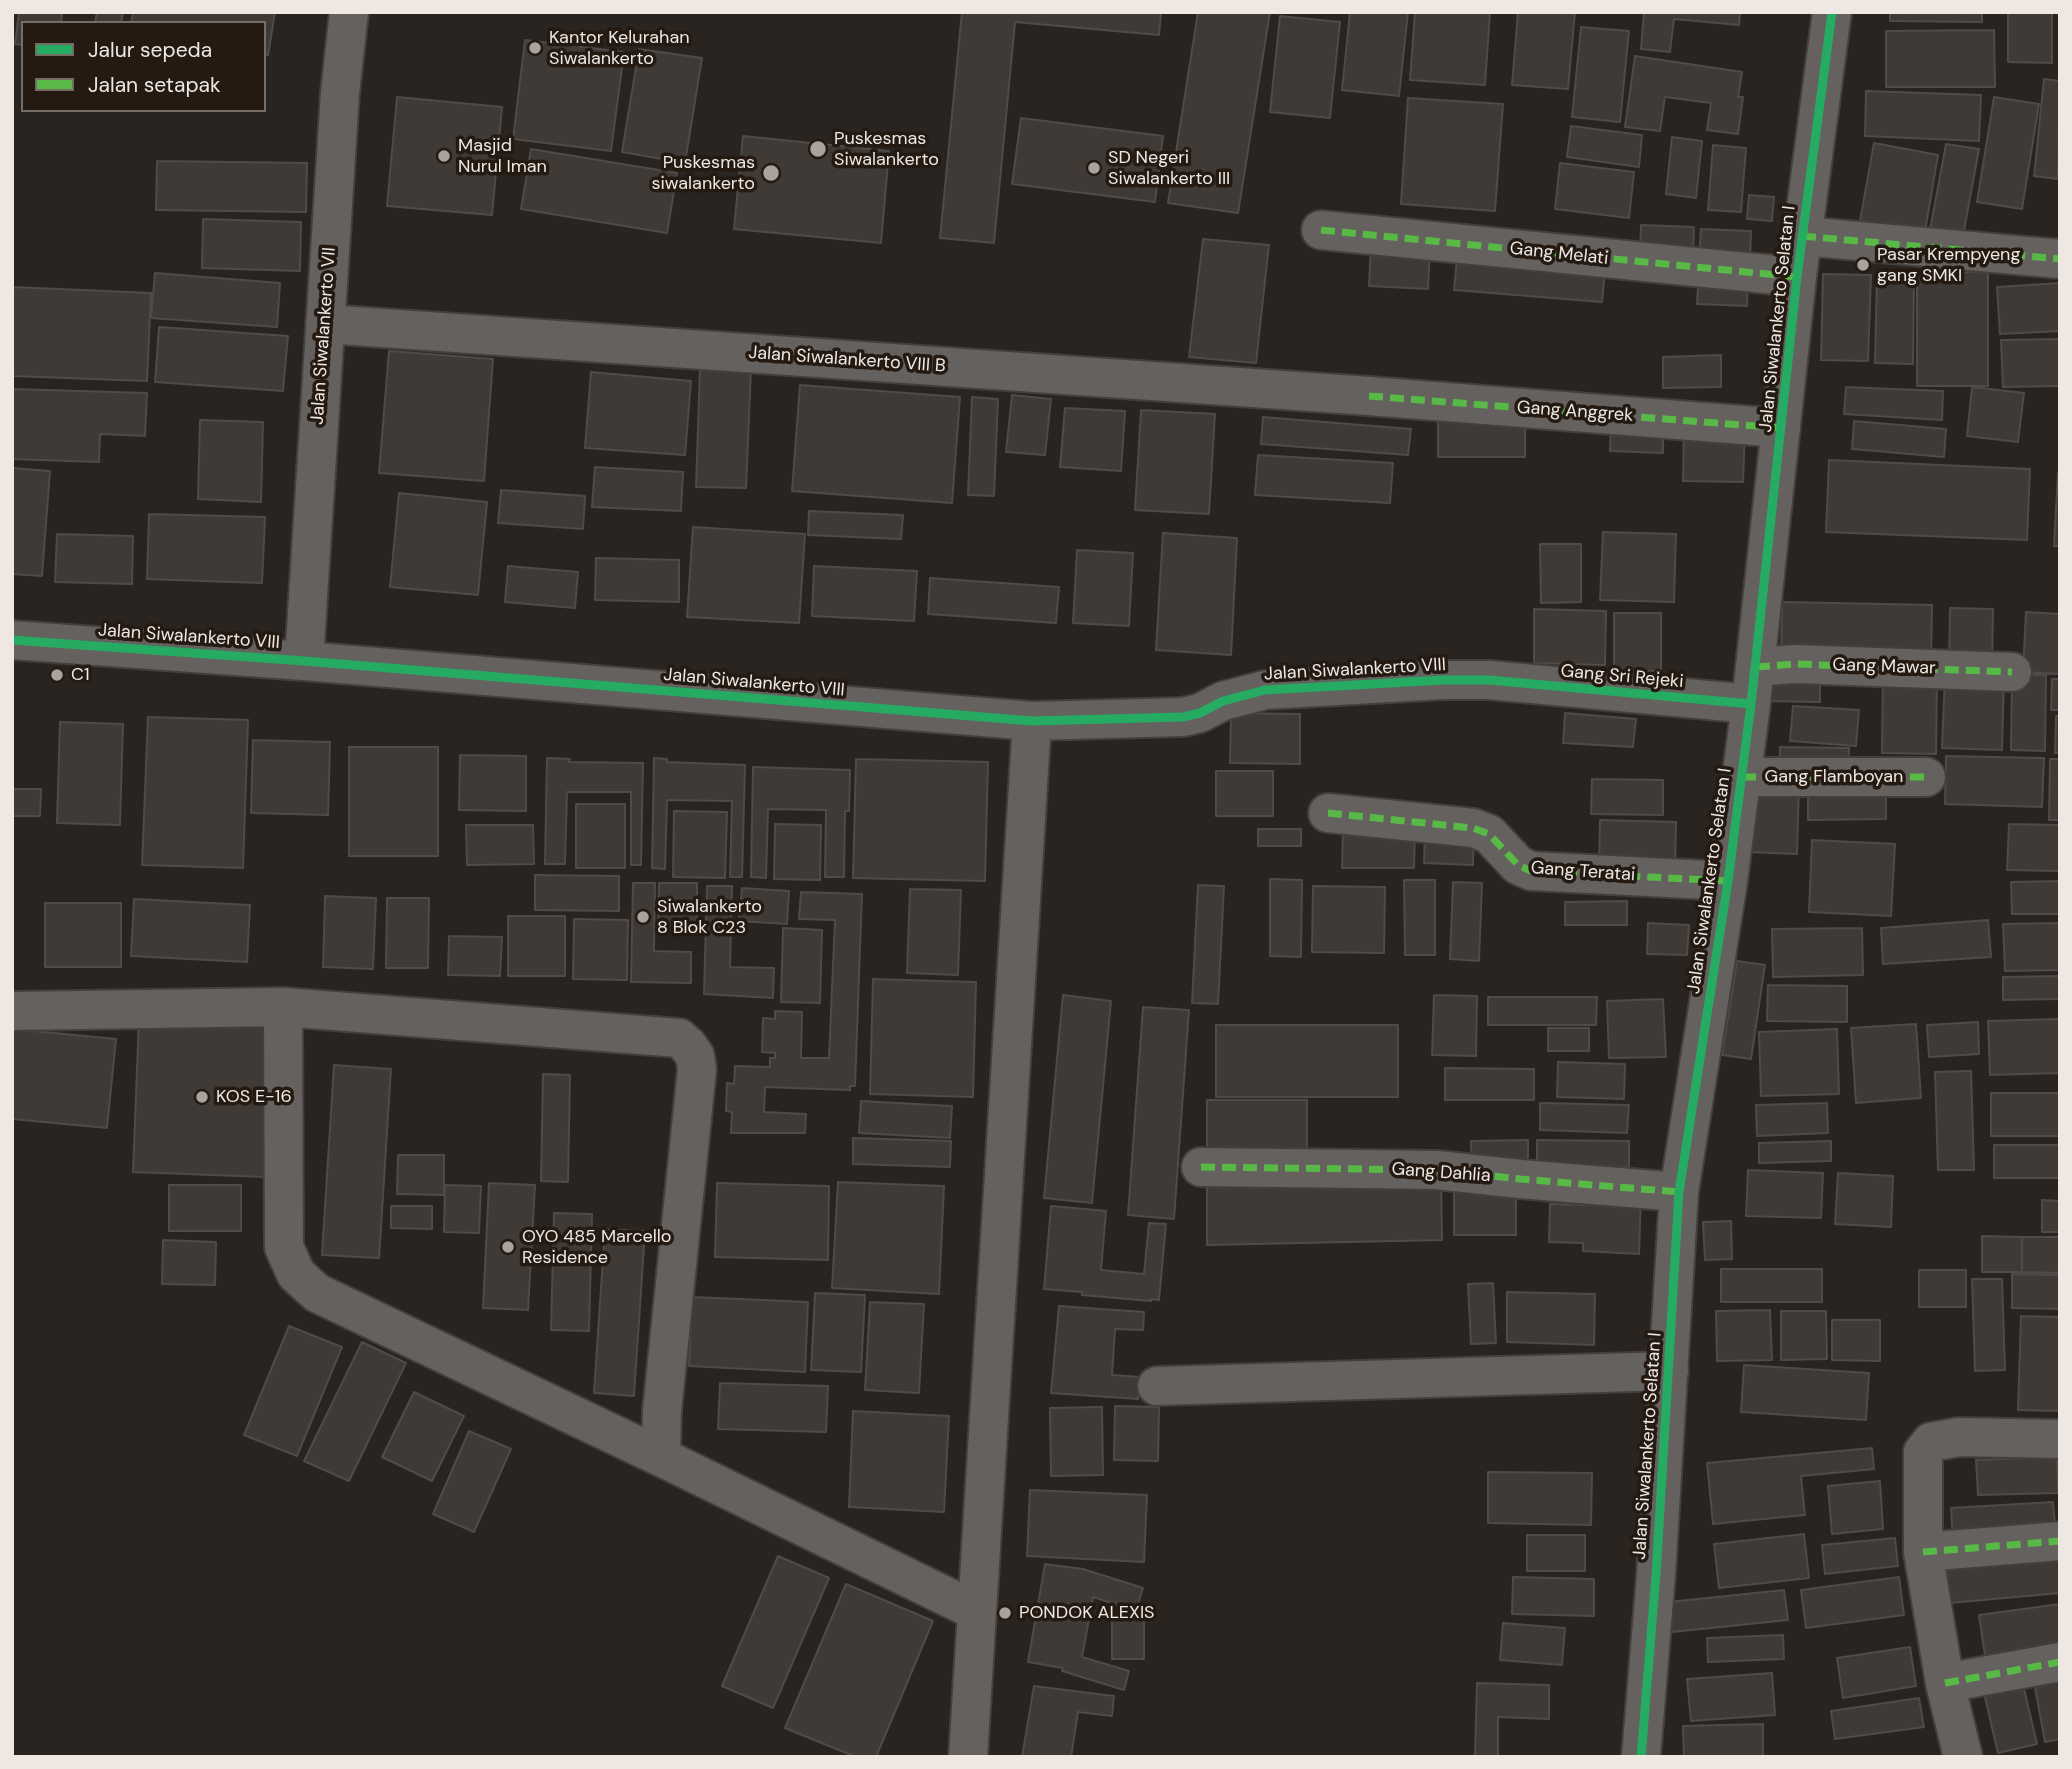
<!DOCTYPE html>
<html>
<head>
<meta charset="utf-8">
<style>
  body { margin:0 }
  #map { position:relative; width:2072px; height:1769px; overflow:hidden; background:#2a2420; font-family:"DM Sans",sans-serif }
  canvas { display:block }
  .frame { position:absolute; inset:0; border:14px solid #eee7e2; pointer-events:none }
  .legend { position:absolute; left:21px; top:21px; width:245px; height:91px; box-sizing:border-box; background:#241a12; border:2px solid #756c65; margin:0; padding:9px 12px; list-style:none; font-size:21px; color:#eee7e2 }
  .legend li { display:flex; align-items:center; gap:14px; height:35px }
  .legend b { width:35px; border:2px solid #756c65 }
</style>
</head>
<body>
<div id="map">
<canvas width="2072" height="1769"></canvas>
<div class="frame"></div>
<ul class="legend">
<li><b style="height:9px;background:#26ab63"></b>Jalur sepeda</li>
<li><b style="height:9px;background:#58b947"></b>Jalan setapak</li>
</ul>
</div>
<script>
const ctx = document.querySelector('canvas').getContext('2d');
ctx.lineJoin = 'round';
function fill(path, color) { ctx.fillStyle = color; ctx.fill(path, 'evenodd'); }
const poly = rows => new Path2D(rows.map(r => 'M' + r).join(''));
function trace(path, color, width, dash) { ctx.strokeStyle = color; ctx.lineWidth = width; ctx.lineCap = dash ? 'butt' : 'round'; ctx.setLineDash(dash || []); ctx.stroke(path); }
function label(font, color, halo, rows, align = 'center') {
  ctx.font = font + ' "DM Sans",sans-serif'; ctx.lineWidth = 7; ctx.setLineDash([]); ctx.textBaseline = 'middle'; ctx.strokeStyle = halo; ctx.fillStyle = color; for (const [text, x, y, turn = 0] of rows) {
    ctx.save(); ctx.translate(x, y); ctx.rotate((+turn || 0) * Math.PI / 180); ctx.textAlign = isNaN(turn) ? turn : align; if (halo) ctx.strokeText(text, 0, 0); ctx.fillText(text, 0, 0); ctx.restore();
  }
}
const building = poly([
  [19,12,62,12,61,23,23,23,23,45,15,44,19,12],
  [97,12,123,12,121,23,95,23,97,12],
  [133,12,275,12,268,55,264,55,264,23,131,23,133,12],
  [962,12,1161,12,1159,35,1015,22,994,243,940,238,962,12],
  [1198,12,1270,12,1238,213,1168,203,1198,12],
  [1350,12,1408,12,1399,96,1342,90,1350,12],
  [1415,12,1490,12,1485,85,1410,80,1415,12],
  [1518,12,1575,12,1568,89,1512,85,1518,12],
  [1644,12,1740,12,1739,25,1674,19,1670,52,1641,49,1644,12],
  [1890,12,1982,12,1982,22,1890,21,1890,12],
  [2008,12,2052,12,2052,63,2008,62,2008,12],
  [1280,16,1340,22,1330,118,1270,112,1280,16],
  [1581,27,1629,31,1620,122,1572,117,1581,27],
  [1994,30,1995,87,1886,87,1886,31,1994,30],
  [525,40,624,52,611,151,513,139,525,40],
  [639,49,702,58,685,163,622,152,639,49],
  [1635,56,1742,72,1738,97,1743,97,1738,134,1707,130,1711,103,1665,97,1660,131,1625,127,1635,56],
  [2044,79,2060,81,2058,179,2034,176,2044,79],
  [1866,91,1981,95,1979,141,1865,136,1866,91],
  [397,97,502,107,492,215,387,206,397,97],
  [1994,97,2039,104,2022,209,1977,202,1994,97],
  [1408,98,1503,104,1495,211,1401,204,1408,98],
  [1021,118,1163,136,1155,202,1012,184,1021,118],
  [1571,126,1642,135,1639,167,1567,157,1571,126],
  [743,136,889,151,881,243,734,229,743,136],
  [1672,137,1702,141,1696,198,1666,194,1672,137],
  [1874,143,1938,155,1925,231,1860,221,1874,143],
  [1946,144,1979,149,1963,236,1930,230,1946,144],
  [1713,145,1746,148,1741,212,1708,210,1713,145],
  [531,149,677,173,667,233,521,209,531,149],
  [157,161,307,163,306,212,156,210,157,161],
  [1560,163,1634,172,1629,218,1555,209,1560,163],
  [1749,195,1774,197,1772,221,1747,219,1749,195],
  [203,219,301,222,300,271,202,268,203,219],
  [1641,225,1694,227,1693,254,1640,253,1641,225],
  [1701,229,1751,231,1750,259,1699,257,1701,229],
  [1203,239,1269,245,1256,363,1189,357,1203,239],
  [1371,245,1430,248,1428,289,1369,286,1371,245],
  [1458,248,1606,260,1602,302,1454,290,1458,248],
  [1917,272,1988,272,1988,386,1917,386,1917,272],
  [155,273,280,283,277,327,151,318,155,273],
  [1699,273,1748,276,1747,306,1697,304,1699,273],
  [1877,273,1914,274,1913,364,1875,363,1877,273],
  [1823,274,1871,275,1868,361,1821,360,1823,274],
  [2060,283,2060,331,2000,334,1997,287,2060,283],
  [12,287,151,293,147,381,12,376,12,287],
  [159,327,288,336,283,391,155,382,159,327],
  [2060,339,2060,386,2003,387,2001,340,2060,339],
  [389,351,493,359,484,481,379,473,389,351],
  [1721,355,1721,387,1663,388,1663,357,1721,355],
  [700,367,751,369,746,488,696,487,700,367],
  [591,372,691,381,685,455,585,448,591,372],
  [800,385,960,397,952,503,792,491,800,385],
  [1846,387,1943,391,1942,420,1844,414,1846,387],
  [1972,387,2024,393,2018,442,1967,436,1972,387],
  [12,389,147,393,145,436,100,434,99,462,12,459,12,389],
  [1012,395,1051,399,1045,455,1006,452,1012,395],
  [972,397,998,399,994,496,968,495,972,397],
  [1065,408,1125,411,1121,471,1060,467,1065,408],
  [1141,410,1215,414,1209,514,1135,510,1141,410],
  [1438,412,1525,412,1525,457,1438,457,1438,412],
  [1263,417,1411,429,1408,455,1261,444,1263,417],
  [200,420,263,422,261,502,198,499,200,420],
  [1854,421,1946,429,1944,457,1852,449,1854,421],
  [1611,423,1663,425,1663,453,1610,451,1611,423],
  [1684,429,1745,430,1743,482,1683,481,1684,429],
  [1258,455,1393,463,1390,503,1255,495,1258,455],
  [1829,460,2030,469,2027,540,1826,532,1829,460],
  [595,467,683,472,681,511,592,507,595,467],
  [12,468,50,471,42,576,12,574,12,468],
  [2058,472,2060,472,2060,546,2054,546,2058,472],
  [501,490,585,496,583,529,498,523,501,490],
  [399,493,487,502,478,595,390,587,399,493],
  [809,511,903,515,901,539,808,535,809,511],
  [149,514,265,517,262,583,147,579,149,514],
  [693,527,805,534,799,623,687,617,693,527],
  [1603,532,1676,534,1674,602,1600,600,1603,532],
  [1163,533,1237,538,1231,655,1156,650,1163,533],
  [57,534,133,536,132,584,55,582,57,534],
  [1540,544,1581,544,1581,602,1541,603,1540,544],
  [1077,550,1133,553,1129,626,1073,623,1077,550],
  [596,558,679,560,679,602,595,600,596,558],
  [508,566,578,572,575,608,505,602,508,566],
  [814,566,917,571,914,621,812,616,814,566],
  [930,578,1059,587,1056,623,928,614,930,578],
  [1782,602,1932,605,1931,663,1781,661,1782,602],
  [1950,608,1993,609,1992,668,1949,667,1950,608],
  [1534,609,1606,611,1605,665,1534,663,1534,609],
  [2026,612,2060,614,2060,674,2023,672,2026,612],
  [1614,613,1661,613,1661,671,1614,671,1614,613],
  [1883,672,1937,673,1936,754,1882,753,1883,672],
  [2012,674,2046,675,2045,751,2011,750,2012,674],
  [1945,676,2004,677,2002,750,1942,748,1945,676],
  [2052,679,2060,679,2060,710,2051,710,2052,679],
  [1763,680,1820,683,1820,702,1763,701,1763,680],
  [1793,706,1859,710,1856,746,1790,741,1793,706],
  [1231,713,1300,714,1300,764,1230,763,1231,713],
  [1565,713,1636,719,1633,747,1563,743,1565,713],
  [2056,716,2060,716,2060,753,2055,753,2056,716],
  [148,717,248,720,243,868,142,865,148,717],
  [60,722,123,724,120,825,57,823,60,722],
  [253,740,330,742,328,815,251,813,253,740],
  [349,747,438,747,438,856,349,856,349,747],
  [1780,747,1849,748,1848,768,1780,767,1780,747],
  [460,755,526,756,526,811,459,810,460,755],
  [1946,756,2044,758,2042,807,1945,804,1946,756],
  [547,758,570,759,569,762,643,763,641,865,631,865,631,792,567,792,565,864,545,864,547,758],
  [654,758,667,759,667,762,745,765,742,877,730,877,732,801,667,800,665,869,652,868,654,758],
  [856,759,988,762,985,881,853,878,856,759],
  [2050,759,2060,759,2060,820,2049,820,2050,759],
  [753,767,850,770,849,811,845,811,844,877,825,877,826,810,768,809,766,878,751,877,753,767],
  [1216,771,1273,771,1273,816,1216,816,1216,771],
  [1592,779,1663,780,1663,815,1591,814,1592,779],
  [1886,780,1886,819,1808,820,1808,781,1886,780],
  [1751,783,1799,783,1797,854,1748,852,1751,783],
  [12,789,41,789,40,816,12,816,12,789],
  [576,804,625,804,625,868,576,868,576,804],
  [674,811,727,812,725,878,673,877,674,811],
  [1600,820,1676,822,1675,870,1599,868,1600,820],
  [775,824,821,825,820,880,774,879,775,824],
  [2009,824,2060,825,2060,871,2007,870,2009,824],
  [466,825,533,825,534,864,467,865,466,825],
  [1425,828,1474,830,1473,865,1424,863,1425,828],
  [1258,829,1301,829,1301,846,1258,846,1258,829],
  [1343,829,1415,830,1414,868,1342,868,1343,829],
  [1812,840,1895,844,1891,916,1809,912,1812,840],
  [535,875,619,876,619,911,535,910,535,875],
  [1270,879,1302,880,1301,957,1270,956,1270,879],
  [1404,880,1435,880,1435,955,1405,955,1404,880],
  [2060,881,2060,914,2012,914,2011,882,2060,881],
  [1453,882,1482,883,1479,961,1450,959,1453,882],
  [633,883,655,883,654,951,691,952,691,983,631,982,633,883],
  [659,883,697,883,697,930,658,929,659,883],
  [1198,885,1224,886,1218,1004,1192,1003,1198,885],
  [707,886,732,886,730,967,774,968,773,998,704,994,707,886],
  [1313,886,1385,887,1384,953,1312,952,1313,886],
  [742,888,789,891,787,924,739,921,742,888],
  [910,889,961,890,958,975,907,973,910,889],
  [801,892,862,894,855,1086,850,1086,850,1090,765,1087,764,1112,806,1114,805,1133,731,1133,732,1112,726,1111,727,1083,734,1084,735,1066,770,1067,770,1058,775,1058,775,1053,762,1052,763,1018,775,1019,775,1011,802,1012,801,1058,829,1058,835,920,799,919,801,892],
  [325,896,376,898,373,969,323,967,325,896],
  [387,898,429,898,428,968,386,968,387,898],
  [134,899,250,905,247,962,131,956,134,899],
  [1627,901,1627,925,1565,925,1565,902,1627,901],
  [45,903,121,903,121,967,45,967,45,903],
  [508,916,565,916,565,976,508,976,508,916],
  [574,919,628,920,627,980,573,979,574,919],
  [1988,920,1991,957,1883,964,1881,928,1988,920],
  [1648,923,1689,925,1687,955,1647,954,1648,923],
  [2060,923,2060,970,2005,971,2003,924,2060,923],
  [783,928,822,930,820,1003,781,1002,783,928],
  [1862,928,1863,975,1773,977,1772,929,1862,928],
  [449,936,502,937,500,976,448,975,449,936],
  [1737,961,1765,965,1751,1059,1722,1055,1737,961],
  [2060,976,2060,999,2003,1000,2003,977,2060,976],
  [873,979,976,982,973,1097,870,1094,873,979],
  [1768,985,1847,986,1847,1022,1767,1021,1768,985],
  [1063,995,1111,1001,1092,1203,1044,1198,1063,995],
  [1434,995,1477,996,1476,1056,1432,1055,1434,995],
  [1488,997,1597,997,1596,1025,1488,1025,1488,997],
  [1663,999,1666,1057,1609,1058,1607,1001,1663,999],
  [1143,1007,1189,1010,1174,1219,1128,1215,1143,1007],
  [139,1018,271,1023,265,1177,133,1172,139,1018],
  [2060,1019,2060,1073,1990,1075,1988,1021,2060,1019],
  [1978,1022,1979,1054,1929,1057,1927,1025,1978,1022],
  [1916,1024,1921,1098,1856,1103,1851,1028,1916,1024],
  [1216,1025,1398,1025,1398,1097,1216,1097,1216,1025],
  [1548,1028,1589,1028,1589,1051,1548,1051,1548,1028],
  [12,1029,116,1039,107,1128,12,1119,12,1029],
  [1837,1029,1839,1094,1761,1096,1759,1032,1837,1029],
  [1558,1062,1625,1064,1624,1099,1557,1097,1558,1062],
  [334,1065,391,1069,379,1258,322,1255,334,1065],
  [1445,1068,1534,1069,1534,1100,1445,1100,1445,1068],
  [1971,1071,1974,1170,1938,1170,1935,1072,1971,1071],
  [543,1074,570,1075,568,1182,541,1181,543,1074],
  [1991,1093,2060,1093,2060,1136,1991,1136,1991,1093],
  [1207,1100,1307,1100,1307,1161,1207,1161,1207,1100],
  [861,1101,952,1106,950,1138,859,1133,861,1101],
  [1540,1103,1629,1105,1627,1133,1540,1130,1540,1103],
  [1827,1103,1828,1133,1757,1136,1756,1105,1827,1103],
  [853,1138,951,1141,950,1167,853,1164,853,1138],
  [1528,1140,1528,1167,1472,1168,1471,1141,1528,1140],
  [1537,1140,1629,1141,1629,1167,1537,1165,1537,1140],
  [1831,1141,1831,1161,1759,1163,1759,1143,1831,1141],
  [1994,1145,2060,1145,2060,1178,1994,1178,1994,1145],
  [398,1155,444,1155,444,1195,397,1194,398,1155],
  [1748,1170,1823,1173,1821,1218,1746,1216,1748,1170],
  [1838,1173,1893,1176,1891,1227,1835,1224,1838,1173],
  [1441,1176,1442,1240,1207,1245,1207,1180,1441,1176],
  [838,1182,944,1186,939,1294,832,1288,838,1182],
  [489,1183,535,1185,528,1310,483,1308,489,1183],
  [717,1183,829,1186,828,1260,715,1257,717,1183],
  [169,1185,241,1185,241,1231,169,1231,169,1185],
  [445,1185,481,1186,479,1233,444,1232,445,1185],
  [1454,1189,1516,1189,1516,1235,1454,1235,1454,1189],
  [1585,1192,1641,1194,1639,1254,1583,1251,1583,1243,1549,1242,1550,1204,1585,1205,1585,1192],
  [2042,1200,2060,1201,2060,1232,2042,1232,2042,1200],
  [391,1206,432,1206,432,1229,391,1228,391,1206],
  [1051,1206,1106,1211,1101,1270,1144,1274,1149,1223,1166,1224,1159,1300,1151,1299,1151,1301,1082,1295,1082,1292,1044,1289,1051,1206],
  [554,1213,592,1214,589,1331,551,1330,554,1213],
  [1731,1221,1732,1259,1705,1260,1703,1222,1731,1221],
  [605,1229,645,1231,634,1396,594,1393,605,1229],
  [1982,1236,2022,1237,2022,1272,1982,1272,1982,1236],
  [2022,1237,2060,1237,2060,1273,2022,1272,2022,1237],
  [163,1240,216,1242,215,1285,162,1284,163,1240],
  [1721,1269,1822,1269,1822,1302,1721,1302,1721,1269],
  [1919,1270,1966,1270,1966,1307,1919,1307,1919,1270],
  [2012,1274,2060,1275,2060,1309,2012,1308,2012,1274],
  [1972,1279,2002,1279,2005,1370,1975,1371,1972,1279],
  [1493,1283,1496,1343,1471,1344,1468,1284,1493,1283],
  [1507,1292,1595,1294,1594,1345,1507,1342,1507,1292],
  [815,1293,865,1295,861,1372,811,1370,815,1293],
  [692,1297,808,1302,805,1372,689,1366,692,1297],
  [870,1302,924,1304,919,1393,865,1390,870,1302],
  [1059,1306,1144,1312,1143,1330,1115,1329,1112,1375,1140,1377,1138,1399,1051,1393,1059,1306],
  [1770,1310,1772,1360,1717,1361,1716,1311,1770,1310],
  [1781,1311,1826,1311,1827,1359,1781,1360,1781,1311],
  [2021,1316,2060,1317,2060,1411,2018,1410,2021,1316],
  [1832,1320,1880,1320,1880,1361,1832,1360,1832,1320],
  [289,1326,342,1347,297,1456,244,1435,289,1326],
  [362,1342,406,1363,349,1481,304,1461,362,1342],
  [1744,1365,1869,1373,1866,1420,1741,1412,1744,1365],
  [720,1383,828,1386,826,1432,718,1429,720,1383],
  [414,1392,464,1416,432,1481,382,1457,414,1392],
  [1115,1406,1159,1407,1158,1461,1114,1460,1115,1406],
  [1102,1407,1103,1475,1051,1476,1050,1408,1102,1407],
  [853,1411,949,1416,944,1512,849,1507,853,1411],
  [469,1431,511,1449,474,1532,433,1514,469,1431],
  [1872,1448,1874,1469,1801,1476,1805,1515,1713,1524,1707,1463,1872,1448],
  [2057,1457,2058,1493,1978,1495,1976,1460,2057,1457],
  [1488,1472,1592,1473,1591,1525,1488,1523,1488,1472],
  [1880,1481,1883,1529,1832,1534,1828,1486,1880,1481],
  [1030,1490,1147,1495,1144,1562,1027,1556,1030,1490],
  [2053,1502,2056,1537,1953,1544,1951,1508,2053,1502],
  [1804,1534,1809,1578,1719,1588,1714,1544,1804,1534],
  [1527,1535,1585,1535,1585,1571,1527,1571,1527,1535],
  [1895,1538,1898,1566,1825,1574,1822,1545,1895,1538],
  [2060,1550,2060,1593,1950,1603,1946,1561,2060,1550],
  [778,1556,829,1578,773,1708,722,1686,778,1556],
  [1045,1564,1083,1569,1143,1588,1136,1611,1093,1597,1082,1657,1129,1671,1124,1690,1062,1671,1063,1668,1028,1662,1045,1564],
  [1513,1577,1594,1579,1594,1616,1512,1614,1513,1577],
  [1899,1577,1904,1615,1806,1628,1801,1590,1899,1577],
  [846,1584,933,1621,876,1757,856,1757,785,1728,846,1584],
  [1784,1590,1788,1620,1672,1632,1669,1602,1784,1590],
  [2060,1604,2060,1652,1986,1662,1979,1615,2060,1604],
  [1112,1619,1144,1619,1144,1659,1112,1659,1112,1619],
  [1503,1623,1565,1628,1562,1665,1500,1660,1503,1623],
  [1783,1635,1784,1659,1708,1662,1707,1638,1783,1635],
  [1910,1647,1916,1686,1843,1698,1837,1658,1910,1647],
  [2060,1666,2060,1739,2045,1742,2032,1671,2060,1666],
  [1772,1673,1775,1715,1691,1721,1687,1679,1772,1673],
  [2022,1680,2037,1744,1998,1753,1983,1689,2022,1680],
  [1477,1683,1549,1685,1549,1719,1498,1717,1498,1757,1475,1757,1477,1683],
  [1034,1686,1114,1696,1112,1716,1078,1712,1071,1757,1022,1757,1034,1686],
  [1919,1698,1924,1727,1835,1739,1831,1711,1919,1698],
  [1763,1724,1763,1756,1684,1757,1683,1726,1763,1724]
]);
fill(building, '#3f3a36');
trace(building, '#504b48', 2);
const street = poly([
  [1321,230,1797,277],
  [1802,236,2060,259],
  [325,324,1369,396,1781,428],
  [12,640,304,661,1032,721,1183,717,1200,713,1223,701,1265,690,1444,680,1489,680,1751,704],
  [304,661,340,93,349,12],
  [1756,667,1795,664,2012,672],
  [1742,777,1926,777],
  [1328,813,1473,828,1489,834,1518,865,1531,871,1728,881],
  [283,1007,284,1247,296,1274,317,1293,661,1457],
  [12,1011,283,1007,679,1038,688,1046,695,1056,697,1069,662,1411,661,1457,976,1611],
  [1201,1167,1437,1170,1520,1179,1679,1192],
  [1157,1386,1669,1371],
  [1923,1552,2060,1541],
  [1945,1683,2060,1662],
  [968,1757,1032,721],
  [1641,1757,1656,1575,1679,1192,1728,881,1751,704,1797,277,1832,12],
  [1963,1757,1945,1683,1923,1552,1923,1452,1931,1442,1959,1437,2060,1439]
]);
trace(street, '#453f3c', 42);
trace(street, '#64615f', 38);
trace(poly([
  [1321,230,1797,277],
  [1802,236,2060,259],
  [1369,396,1781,428],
  [1756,667,1795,664,2012,672],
  [1742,777,1926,777],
  [1328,813,1473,828,1489,834,1518,865,1531,871,1728,881],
  [1201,1167,1437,1170,1520,1179,1679,1192],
  [1923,1552,2060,1541],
  [1945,1683,2060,1662]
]), '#58b947', 7, [14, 7]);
trace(poly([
  [12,640,304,661,1032,721,1183,717,1200,713,1223,701,1265,690,1444,680,1489,680,1751,704],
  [1641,1757,1656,1575,1679,1192,1728,881,1751,704,1797,277,1832,12]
]), '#26ab63', 9);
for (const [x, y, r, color] of [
  [535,48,7,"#a9a39e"],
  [818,149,9,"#a9a39e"],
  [444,156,7,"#a9a39e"],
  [1094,168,7,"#a9a39e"],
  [771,173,9,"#a9a39e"],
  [1863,265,7,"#a9a39e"],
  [57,675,7,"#a9a39e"],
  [643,917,7,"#a9a39e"],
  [202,1097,7,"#a9a39e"],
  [508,1247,7,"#a9a39e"],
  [1005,1613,7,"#a9a39e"]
]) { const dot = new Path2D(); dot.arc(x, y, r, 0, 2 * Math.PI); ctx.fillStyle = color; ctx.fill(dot); trace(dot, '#241a12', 2.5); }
label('18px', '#eee7e2', '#241a12', [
  ["Kantor Kelurahan",549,38],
  ["Siwalankerto",549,59],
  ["Puskesmas",834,139],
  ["Siwalankerto",834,160],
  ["Masjid",458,146],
  ["Nurul Iman",458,167],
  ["SD Negeri",1108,158],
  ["Siwalankerto III",1108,179],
  ["Puskesmas",755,163,"right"],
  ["siwalankerto",755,184,"right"],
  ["Pasar Krempyeng",1877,255],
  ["gang SMKI",1877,276],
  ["C1",71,675],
  ["Siwalankerto",657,907],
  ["8 Blok C23",657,928],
  ["KOS E-16",216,1097],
  ["OYO 485 Marcello",522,1237],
  ["Residence",522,1258],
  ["PONDOK ALEXIS",1019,1613]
], 'left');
label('18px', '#eee7e2', '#241a12', [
  ["Gang Melati",1559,254,6],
  ["Jalan Siwalankerto Selatan I",1778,319,-84],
  ["Jalan Siwalankerto VII",324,336,-86],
  ["Jalan Siwalankerto VIII B",847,360,4],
  ["Gang Anggrek",1575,412,4],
  ["Jalan Siwalankerto VIII",189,637,4],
  ["Gang Mawar",1884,667,2],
  ["Jalan Siwalankerto VIII",1355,670,-3],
  ["Gang Sri Rejeki",1622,677,5],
  ["Jalan Siwalankerto VIII",754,683,5],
  ["Gang Flamboyan",1834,777],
  ["Gang Teratai",1583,872,4],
  ["Jalan Siwalankerto Selatan I",1710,881,-82],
  ["Gang Dahlia",1441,1173,4],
  ["Jalan Siwalankerto Selatan I",1648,1446,-86]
]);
</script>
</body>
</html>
